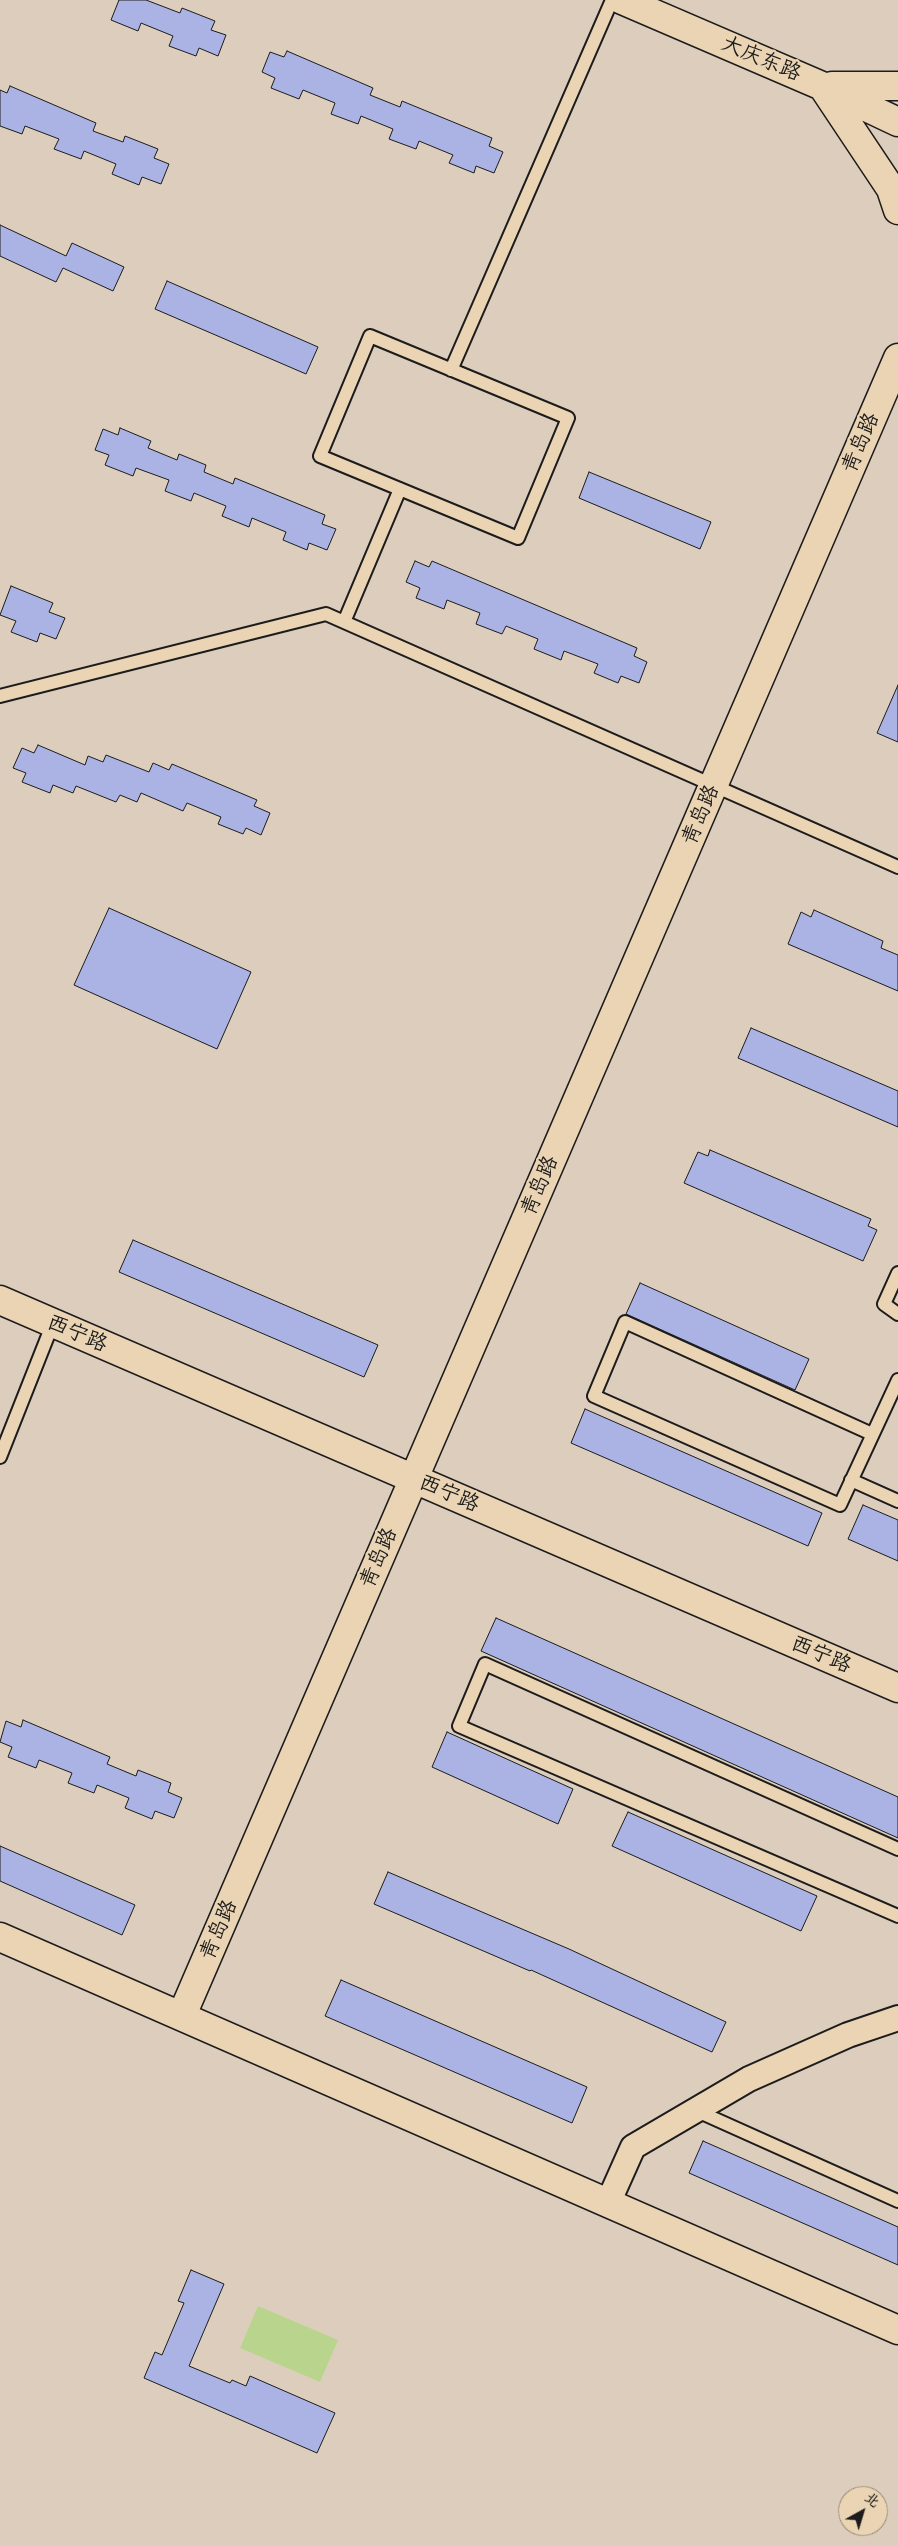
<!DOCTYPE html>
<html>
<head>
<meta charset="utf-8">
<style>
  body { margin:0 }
  #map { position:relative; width:898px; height:2546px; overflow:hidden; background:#ddcdbd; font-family:Caveat,"LXGW WenKai TC",sans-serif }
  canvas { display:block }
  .north { position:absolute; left:838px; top:2486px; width:50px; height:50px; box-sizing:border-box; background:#ead4b3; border:1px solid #988a77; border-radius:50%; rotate:39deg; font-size:14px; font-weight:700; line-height:20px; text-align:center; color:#1c1c1c }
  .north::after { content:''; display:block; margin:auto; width:18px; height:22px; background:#1c1c1c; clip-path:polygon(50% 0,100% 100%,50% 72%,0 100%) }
</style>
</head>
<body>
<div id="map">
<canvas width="898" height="2546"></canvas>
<div class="north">北</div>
</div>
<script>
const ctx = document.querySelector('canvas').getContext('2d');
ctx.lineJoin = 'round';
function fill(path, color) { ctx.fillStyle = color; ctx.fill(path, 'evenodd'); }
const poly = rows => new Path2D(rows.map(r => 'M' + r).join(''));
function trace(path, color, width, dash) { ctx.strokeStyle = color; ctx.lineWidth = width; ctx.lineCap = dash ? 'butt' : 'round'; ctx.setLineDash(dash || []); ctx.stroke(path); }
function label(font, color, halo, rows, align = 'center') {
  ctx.font = font + ' Caveat,"LXGW WenKai TC",sans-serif'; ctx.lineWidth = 4.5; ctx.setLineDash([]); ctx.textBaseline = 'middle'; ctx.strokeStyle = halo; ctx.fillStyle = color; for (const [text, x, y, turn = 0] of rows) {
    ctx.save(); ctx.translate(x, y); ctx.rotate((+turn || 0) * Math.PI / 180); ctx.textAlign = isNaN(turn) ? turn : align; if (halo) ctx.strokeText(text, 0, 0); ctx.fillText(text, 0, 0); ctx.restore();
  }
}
fill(poly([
  [258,2306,338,2340,320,2382,240,2348]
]), '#b9d58d');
const building = poly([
  [119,0,146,0,180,13,182,8,215,21,211,30,226,35,218,56,199,48,196,56,169,46,173,36,141,23,138,31,111,20,119,0],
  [287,51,373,88,370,95,400,107,402,101,492,138,489,146,503,152,494,173,476,166,474,173,449,163,453,155,419,141,416,149,389,139,393,129,361,116,358,124,331,114,335,103,303,90,299,99,271,88,275,78,262,72,270,52,284,57,287,51],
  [10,86,96,123,93,131,123,142,125,136,158,149,154,158,169,164,161,184,142,177,139,185,112,174,116,164,84,151,81,159,54,149,59,139,25,126,22,134,0,126,0,90,7,93,10,86],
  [0,225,66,256,72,243,124,267,113,291,63,268,56,282,0,256,0,225],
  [167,281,318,347,306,374,155,309,167,281],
  [120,428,151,441,148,448,177,460,179,454,206,465,204,472,233,484,235,478,325,515,322,524,336,529,327,550,309,543,307,550,283,540,286,532,252,518,249,527,222,516,226,506,194,493,191,501,165,491,169,480,136,468,133,476,105,465,109,455,95,450,103,429,118,435,120,428],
  [589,472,711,522,700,549,579,498,589,472],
  [415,561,429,567,432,561,637,648,634,656,647,662,639,683,621,676,618,683,594,673,598,664,564,651,561,660,534,649,538,639,506,626,502,634,476,624,480,613,447,600,444,609,416,598,420,588,406,582,415,561],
  [11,586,53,603,49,612,65,618,56,639,40,633,37,642,11,632,16,621,0,615,11,586],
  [898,685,898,742,877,733,898,685],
  [38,745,85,765,88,756,103,762,106,755,149,772,153,763,169,770,172,764,257,800,254,806,270,813,261,835,246,828,243,834,218,824,221,817,187,803,183,811,141,793,137,802,120,795,116,802,76,786,73,793,53,785,50,793,22,782,26,773,13,768,22,748,34,753,38,745],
  [109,908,251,972,217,1049,74,985,109,908],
  [814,910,883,941,881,948,898,955,898,991,788,944,801,912,811,917,814,910],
  [751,1028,898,1091,898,1127,738,1058,751,1028],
  [710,1150,871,1219,868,1226,877,1230,863,1261,684,1183,698,1152,708,1156,710,1150],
  [133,1240,378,1345,364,1377,119,1272,133,1240],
  [640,1283,809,1359,795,1390,626,1314,640,1283],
  [585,1409,822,1513,808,1546,571,1443,585,1409],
  [863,1505,898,1520,898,1561,848,1539,863,1505],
  [496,1618,898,1797,898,1838,481,1651,496,1618],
  [23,1720,110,1757,107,1764,136,1776,138,1770,171,1783,168,1792,182,1798,174,1818,155,1811,152,1819,125,1808,129,1798,97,1785,94,1793,68,1783,72,1773,39,1760,36,1768,8,1757,12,1747,0,1742,6,1721,21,1727,23,1720],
  [447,1732,573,1789,558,1824,432,1767,447,1732],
  [628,1812,817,1896,801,1931,612,1846,628,1812],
  [0,1846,135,1905,122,1935,0,1881,0,1846],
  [388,1872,569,1949,726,2022,712,2052,531,1970,530,1971,374,1904,388,1872],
  [341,1980,587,2087,572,2123,325,2016,341,1980],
  [703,2141,898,2227,898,2265,689,2173,703,2141],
  [191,2270,224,2284,189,2366,230,2383,232,2380,246,2386,250,2376,335,2413,317,2453,144,2378,155,2352,162,2355,184,2303,178,2301,191,2270]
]);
fill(building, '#aab3e3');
trace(building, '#1c1c1c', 1);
const lane = poly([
  [370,336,568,418,518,538,320,456,370,336],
  [451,370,612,0],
  [344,622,400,489],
  [0,696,326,614,898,867],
  [898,1273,884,1304,898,1314],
  [872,1434,625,1322,594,1396,840,1505,898,1380],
  [0,1457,53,1323],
  [851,1480,898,1501],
  [898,1849,485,1664,459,1726,898,1916],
  [695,2110,898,2201]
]);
const street = poly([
  [608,2203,633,2147,749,2079,848,2035,898,2018]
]);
const secondary = poly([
  [622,0,822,86,898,122],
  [832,86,898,86],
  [823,87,891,189,898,210],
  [0,1300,898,1688],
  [0,1937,898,2330],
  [182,2015,898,358]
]);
trace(lane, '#1c1c1c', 16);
trace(street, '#1c1c1c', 28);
trace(secondary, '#1c1c1c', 31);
trace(lane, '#ead4b3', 12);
trace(street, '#ead4b3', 24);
trace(secondary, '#ead4b3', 28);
label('21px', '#1c1c1c', '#ead4b3', [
  ["大庆东路",761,59,23],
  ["青岛路",861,443,-67],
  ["青岛路",701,815,-67],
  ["青岛路",540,1186,-67],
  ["西宁路",77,1334,23],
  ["西宁路",449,1494,23],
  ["青岛路",379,1558,-67],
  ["西宁路",821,1655,23],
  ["青岛路",219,1930,-67]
]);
</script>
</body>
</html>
